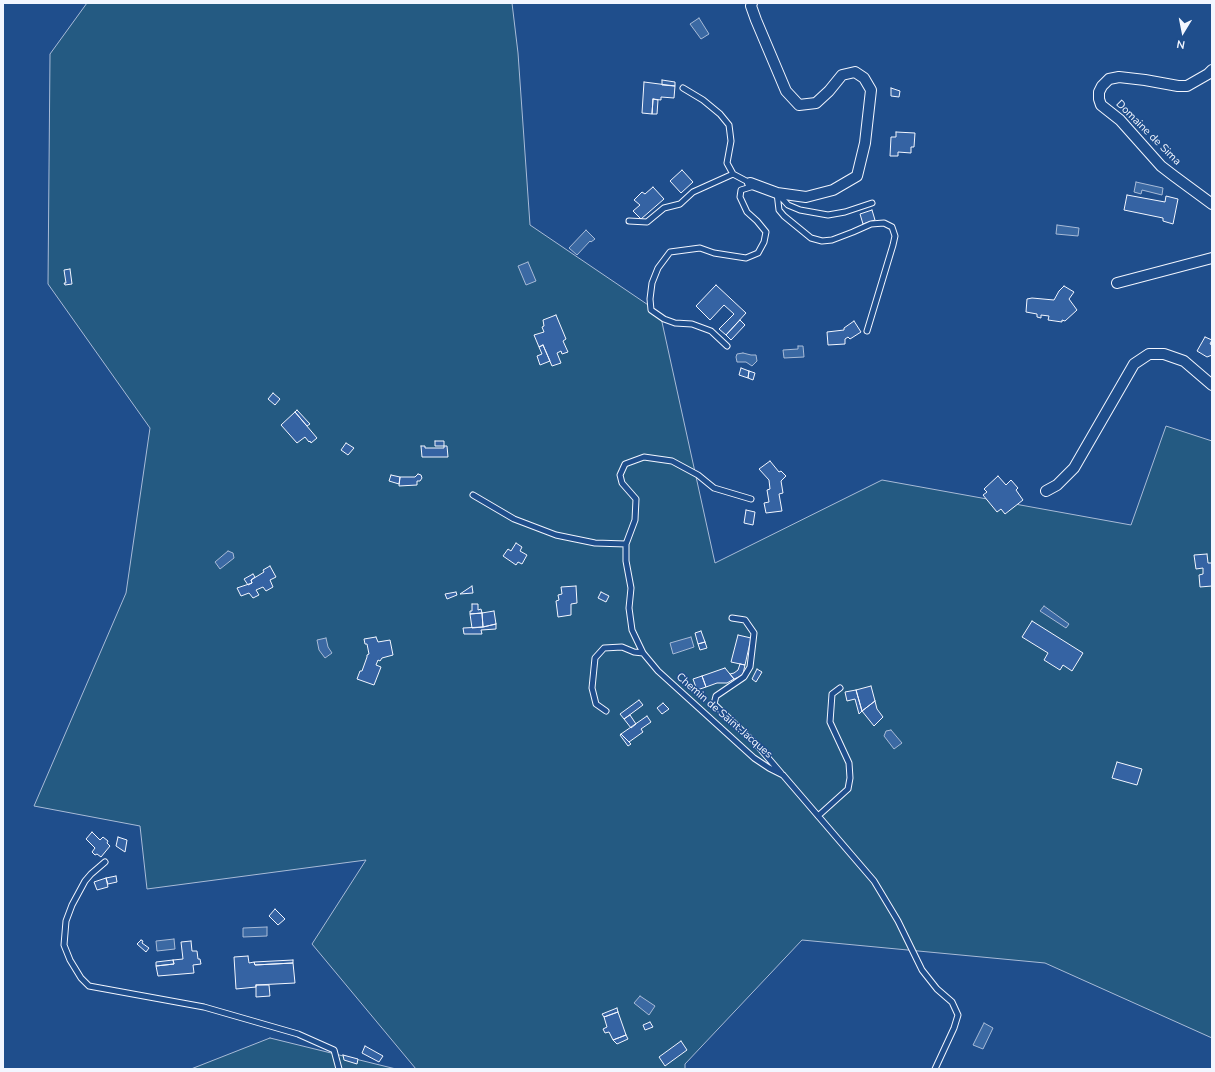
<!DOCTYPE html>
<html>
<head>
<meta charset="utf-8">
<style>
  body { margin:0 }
  #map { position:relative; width:1215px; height:1072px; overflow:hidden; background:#1f4e8c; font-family:"Nunito Sans",sans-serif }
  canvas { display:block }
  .frame { position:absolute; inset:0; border:4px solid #f2f6ff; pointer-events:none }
  .north { position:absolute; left:1163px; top:12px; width:40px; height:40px; -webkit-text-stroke:3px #1f4e8c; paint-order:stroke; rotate:190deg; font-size:11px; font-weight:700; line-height:16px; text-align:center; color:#f2f6ff }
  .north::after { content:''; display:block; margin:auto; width:14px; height:18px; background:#f2f6ff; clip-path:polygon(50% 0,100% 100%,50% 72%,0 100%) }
</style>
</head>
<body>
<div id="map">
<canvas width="1215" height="1072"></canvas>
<div class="frame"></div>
<div class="north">N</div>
</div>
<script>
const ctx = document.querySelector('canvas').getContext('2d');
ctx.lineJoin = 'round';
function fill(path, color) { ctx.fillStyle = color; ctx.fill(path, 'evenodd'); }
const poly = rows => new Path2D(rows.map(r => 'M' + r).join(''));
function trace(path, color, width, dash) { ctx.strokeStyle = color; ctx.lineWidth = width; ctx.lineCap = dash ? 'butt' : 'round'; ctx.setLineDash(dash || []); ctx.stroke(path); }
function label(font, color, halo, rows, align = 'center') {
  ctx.font = font + ' "Nunito Sans",sans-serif'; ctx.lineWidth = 3; ctx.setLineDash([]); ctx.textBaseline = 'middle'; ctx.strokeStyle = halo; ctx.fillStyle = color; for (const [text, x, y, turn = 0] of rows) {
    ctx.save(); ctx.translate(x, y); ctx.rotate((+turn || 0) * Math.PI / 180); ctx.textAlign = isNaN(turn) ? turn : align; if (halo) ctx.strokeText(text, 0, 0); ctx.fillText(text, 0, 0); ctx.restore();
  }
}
const green = poly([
  [87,3,512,3,518,53,530,225,660,313,715,563,882,480,1131,525,1166,426,1212,441,1212,1038,1045,963,802,940,685,1064,685,1069,416,1069,312,944,366,860,147,889,140,826,34,806,126,593,150,428,48,284,50,54,87,3],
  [270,1038,396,1069,191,1069,270,1038]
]);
fill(green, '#245a82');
trace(green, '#a8bbd7', 1);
const water = poly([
  [699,18,709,34,701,39,690,24,699,18],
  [1136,182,1163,188,1162,195,1142,190,1141,194,1134,192,1136,182],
  [1057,225,1079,228,1078,236,1056,234,1057,225],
  [586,230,595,239,591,242,590,241,577,255,569,248,586,230],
  [528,262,536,281,526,285,518,266,528,262],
  [798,346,803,346,804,357,784,358,783,350,798,349,798,346],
  [743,353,751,355,756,355,757,361,752,366,746,362,737,362,736,357,737,354,743,353],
  [228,551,233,553,234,558,220,569,215,562,228,551],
  [1044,606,1069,624,1066,628,1040,611,1044,606],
  [691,637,694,647,673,654,670,643,691,637],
  [326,638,328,647,332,653,325,658,319,650,317,640,326,638],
  [891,730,902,743,894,749,884,736,886,731,891,730],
  [267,927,267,936,243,937,243,928,267,927],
  [174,939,175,949,157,951,156,941,174,939],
  [640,996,655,1006,649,1015,634,1003,640,996],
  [984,1023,993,1028,983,1049,973,1045,984,1023]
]);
fill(water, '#3b69a3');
trace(water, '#a8bbd7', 1);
const building = poly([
  [662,80,675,82,675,86,662,85,662,80],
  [644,82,675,86,674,98,661,97,661,100,653,99,652,114,642,113,644,82],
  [891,88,900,91,899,97,891,96,891,88],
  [653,99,658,100,657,114,652,114,653,99],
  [896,132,915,133,914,147,911,147,911,153,898,152,898,156,890,156,891,137,896,137,896,132],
  [682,170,693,182,681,193,670,181,682,170],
  [653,187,664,199,641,219,633,211,640,205,634,200,642,192,645,194,653,187],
  [1127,195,1165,202,1166,196,1178,199,1173,224,1163,221,1163,218,1124,210,1127,195],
  [872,210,875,220,863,224,860,214,872,210],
  [70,269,72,284,65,285,64,283,66,283,64,270,70,269],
  [716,285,746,313,726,335,719,329,734,314,724,305,710,320,696,306,716,285],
  [1064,286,1074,292,1069,299,1077,310,1065,321,1062,320,1062,322,1048,320,1049,316,1041,315,1041,318,1037,317,1037,314,1026,312,1027,299,1032,298,1054,300,1059,291,1064,286],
  [556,315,566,339,563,341,568,352,562,354,561,351,557,353,561,363,552,366,543,345,539,347,534,335,544,332,542,327,544,326,543,320,556,315],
  [740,320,745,325,731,340,726,335,740,320],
  [854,321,861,332,850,339,848,337,845,339,845,344,828,345,827,332,844,330,844,328,854,321],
  [1205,337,1212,340,1210,344,1212,345,1212,355,1207,357,1197,351,1205,337],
  [543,345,550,361,540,365,537,356,542,354,539,347,543,345],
  [741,368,749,371,748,378,739,375,741,368],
  [749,371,755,373,753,380,748,378,749,371],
  [273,393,280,399,275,405,268,399,273,393],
  [297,410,310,424,307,426,295,412,297,410],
  [295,412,317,438,311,443,310,441,309,442,305,437,297,443,281,425,295,412],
  [435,441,444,441,444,446,435,446,435,441],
  [346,443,354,448,348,455,341,450,346,443],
  [421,446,425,446,425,448,444,448,444,446,447,446,448,457,422,457,421,446],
  [770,461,779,472,781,471,786,476,781,481,783,493,779,494,782,511,766,513,764,503,769,502,767,490,770,489,769,480,759,469,770,461],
  [418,474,421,475,422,478,420,481,417,481,417,485,399,486,400,477,415,477,418,474],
  [391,475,400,477,399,484,389,481,391,475],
  [998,476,1006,485,1011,480,1018,488,1016,490,1023,500,1005,514,1001,509,997,512,983,495,987,492,984,489,998,476],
  [746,510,755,512,753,525,744,523,746,510],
  [516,543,522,547,520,551,527,555,522,564,518,562,516,565,503,556,508,549,511,551,516,543],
  [1207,554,1208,563,1212,563,1212,586,1200,587,1199,575,1203,574,1203,568,1196,569,1194,555,1207,554],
  [270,566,276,577,270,580,273,587,266,591,263,587,256,590,259,595,253,598,249,593,241,596,237,588,252,583,251,580,264,572,263,570,270,566],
  [253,574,255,577,251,580,252,583,248,585,244,579,253,574],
  [472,586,473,593,460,594,472,586],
  [576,586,577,603,571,604,571,615,558,617,556,601,559,600,558,595,562,594,561,587,576,586],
  [456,592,457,595,447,599,445,594,456,592],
  [601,592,609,596,606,602,598,598,601,592],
  [472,604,478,604,478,610,481,609,482,613,470,614,470,611,472,611,472,604],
  [494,611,496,624,483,627,482,613,494,611],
  [482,613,483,627,472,628,470,614,482,613],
  [1032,621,1083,653,1072,671,1063,665,1060,670,1044,660,1048,653,1022,637,1032,621],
  [496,624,496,629,481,630,482,634,464,634,463,628,483,627,496,624],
  [701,631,705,642,698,644,695,633,701,631],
  [738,635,751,638,745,665,731,662,738,635],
  [376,637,378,642,390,640,393,655,382,658,380,661,378,660,376,665,381,667,374,685,357,679,360,671,362,671,367,657,367,655,369,654,367,644,365,644,364,639,376,637],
  [705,642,707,648,700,650,698,644,705,642],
  [740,664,745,665,743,674,739,677,734,679,730,674,734,673,738,670,740,664],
  [725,668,734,679,727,683,717,683,706,687,702,676,725,668],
  [757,669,762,672,756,682,752,679,757,669],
  [702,676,706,687,697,690,693,679,702,676],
  [871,686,875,701,862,711,856,690,871,686],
  [856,690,862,711,859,714,855,699,847,701,845,692,856,690],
  [639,700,643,705,624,719,620,714,639,700],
  [875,701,877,709,883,717,874,726,862,711,875,701],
  [663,703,669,709,662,714,657,708,663,703],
  [630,715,636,724,631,728,624,719,630,715],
  [647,716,651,722,641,729,643,732,629,742,621,734,647,716],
  [621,734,631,744,628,746,620,735,621,734],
  [1117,762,1142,769,1137,785,1112,778,1117,762],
  [92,832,100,840,103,837,108,841,107,843,110,846,101,857,97,854,95,855,92,852,95,848,86,839,92,832],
  [118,837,127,840,125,852,116,846,118,837],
  [116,876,117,882,108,884,106,878,116,876],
  [106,878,108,887,97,890,94,882,106,878],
  [275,909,285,919,278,925,269,916,275,909],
  [141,940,143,941,142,943,149,948,146,952,137,944,141,940],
  [191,941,192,951,197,951,198,959,200,959,201,964,193,965,194,973,158,976,156,966,174,964,173,960,183,959,181,942,191,941],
  [248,956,249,963,254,962,255,965,293,963,295,983,256,985,256,987,236,989,234,957,248,956],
  [173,960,174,964,156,966,156,962,173,960],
  [293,960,293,963,255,965,254,962,293,960],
  [256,985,269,985,270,996,256,997,256,985],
  [617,1008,618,1012,604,1017,602,1014,617,1008],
  [618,1012,626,1035,613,1040,609,1032,605,1033,603,1029,607,1027,604,1017,618,1012],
  [650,1022,653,1027,645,1030,643,1025,650,1022],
  [626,1035,628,1039,617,1044,613,1040,626,1035],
  [681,1041,687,1050,665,1066,659,1057,681,1041],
  [365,1046,383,1056,379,1062,362,1053,365,1046],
  [343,1055,358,1059,357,1064,344,1060,343,1055]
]);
fill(building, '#3563a3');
trace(building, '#f2f6ff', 1);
const service = poly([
  [683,88,703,100,720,114,729,125,731,141,727,163,733,174],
  [777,193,779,210,784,216,811,238,822,241,832,240,853,232,871,224,884,223,892,227,895,236,893,245,867,331],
  [779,195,788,205,800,210,828,215,845,212,872,203],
  [629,221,647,222,664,208,680,204,693,192,733,174,750,183],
  [727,346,711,331,692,324,675,323,664,319,651,310,650,299,652,283,658,268,670,252,700,248,714,253,746,258,758,253,764,242,766,232,757,221,747,212,740,197,741,190,754,186],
  [473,495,514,519,556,535,595,543,626,544],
  [751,499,714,488,698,475,672,461,644,457,625,464,620,475,622,483,636,499,635,520,626,544,626,561,631,588,629,608,632,630,643,653,658,671,754,758,769,768,783,775,874,881,898,921,922,970,937,989,952,1002,958,1015,954,1028,935,1069],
  [732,618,745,620,754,633,750,667,744,677,716,696,714,704,757,745,781,773],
  [606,711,596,704,592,688,595,658,604,648,622,647,634,652,643,653],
  [818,816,848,789,850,778,849,763,830,722,832,694,840,688],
  [105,862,91,874,85,881,72,905,66,921,64,945,70,960,81,978,89,986,204,1007,298,1034,334,1050,339,1069]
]);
const minor = poly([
  [1212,70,1208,74,1187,86,1178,86,1145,80,1119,77,1109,79,1102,86,1099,92,1099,99,1101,105,1120,120,1161,166,1174,176,1212,204],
  [750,183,777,193,806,197,833,190,857,176,865,143,871,90,864,78,855,72,842,75,829,91,816,103,799,105,786,91,756,20,751,6,752,3],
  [1117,283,1212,258],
  [1046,491,1057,485,1074,468,1134,364,1149,354,1164,354,1184,361,1212,385]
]);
trace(service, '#f2f6ff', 7);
trace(minor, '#f2f6ff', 12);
trace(service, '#1f4e8c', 5);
trace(minor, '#1f4e8c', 10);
label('11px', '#f2f6ff', '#1f4e8c', [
  ["Domaine de Sima",1148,133,45],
  ["Chemin de Saint-Jacques",724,716,41]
]);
</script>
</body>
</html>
